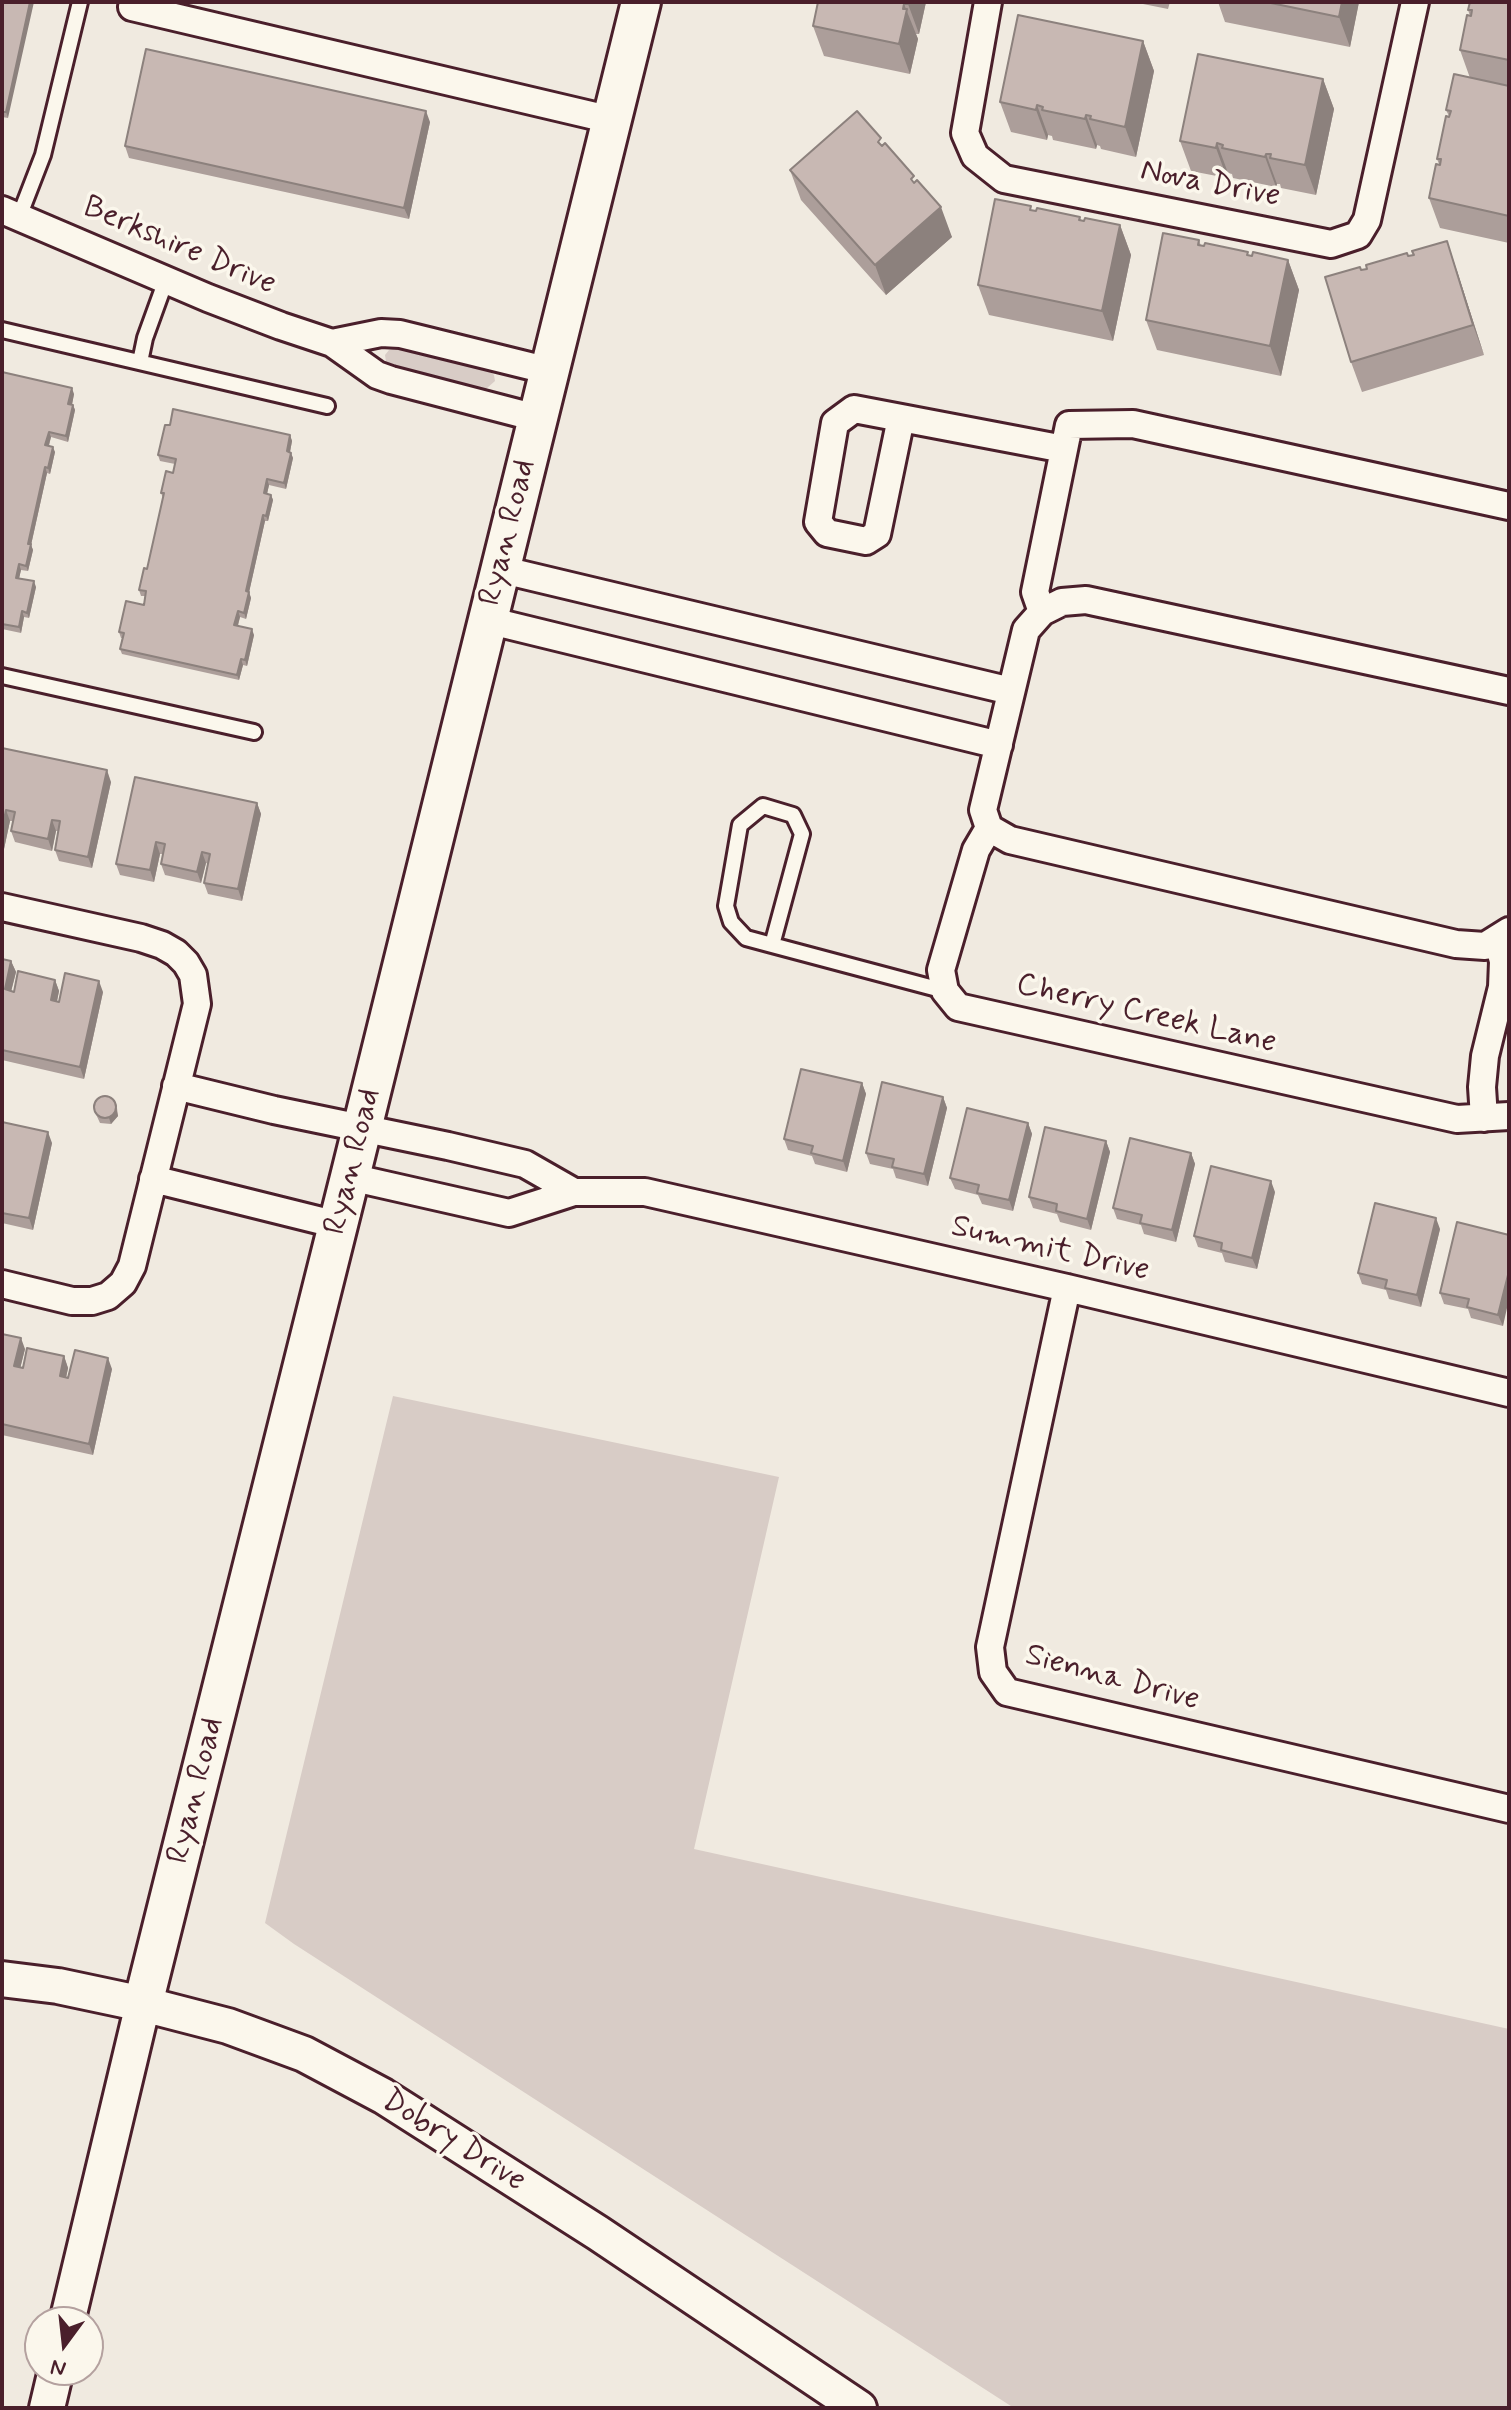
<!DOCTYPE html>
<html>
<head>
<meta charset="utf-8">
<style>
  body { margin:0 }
  #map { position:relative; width:1511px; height:2410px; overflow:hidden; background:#f0eae0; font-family:Mynerve,sans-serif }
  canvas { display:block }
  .frame { position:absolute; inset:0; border:4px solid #4a1f2b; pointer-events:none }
  .north { position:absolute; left:24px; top:2306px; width:80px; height:80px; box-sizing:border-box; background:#fbf7ec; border:2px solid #b4a19f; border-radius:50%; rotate:195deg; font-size:22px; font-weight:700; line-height:32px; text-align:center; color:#4a1f2b }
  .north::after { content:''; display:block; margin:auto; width:28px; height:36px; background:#4a1f2b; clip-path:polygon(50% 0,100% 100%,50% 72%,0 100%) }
</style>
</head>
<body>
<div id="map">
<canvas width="1511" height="2410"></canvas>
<div class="frame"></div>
<div class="north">N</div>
</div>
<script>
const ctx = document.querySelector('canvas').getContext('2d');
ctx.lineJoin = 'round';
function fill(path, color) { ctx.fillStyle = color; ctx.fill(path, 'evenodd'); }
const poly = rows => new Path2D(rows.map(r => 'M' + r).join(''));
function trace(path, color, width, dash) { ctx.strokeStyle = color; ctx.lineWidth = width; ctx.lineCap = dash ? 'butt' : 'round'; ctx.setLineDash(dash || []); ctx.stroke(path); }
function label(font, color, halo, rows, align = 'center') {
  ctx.font = font + ' Mynerve,sans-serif'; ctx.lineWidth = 7; ctx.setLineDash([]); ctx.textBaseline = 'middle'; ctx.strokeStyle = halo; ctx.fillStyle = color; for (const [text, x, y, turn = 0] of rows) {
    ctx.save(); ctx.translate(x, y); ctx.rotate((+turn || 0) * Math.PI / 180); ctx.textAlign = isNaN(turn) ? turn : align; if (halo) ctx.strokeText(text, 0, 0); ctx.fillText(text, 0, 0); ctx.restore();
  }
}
fill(poly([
  [396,348,490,371,494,375,495,381,486,389,391,366,386,362,385,355,389,350],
  [393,1396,779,1477,694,1849,1509,2029,1509,2408,1014,2408,294,1944,265,1923]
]), '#d8ccc6');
const service = poly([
  [19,217,43,155,80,2],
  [2,330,327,406],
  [140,362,145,338,166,280],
  [2,676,254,732],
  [772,945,802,834,793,815,763,806,740,825,726,906,731,922,746,938,772,945,945,991]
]);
const minor = poly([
  [988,2,965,133,975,156,1004,179,1331,244,1358,235,1367,220,1415,2],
  [132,7,612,120],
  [2,210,208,298,281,326,332,343],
  [537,418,391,380,377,375,332,343,381,333,400,334,550,371],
  [901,418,877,534,866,541,827,533,818,522,835,423,854,409,1064,449],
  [499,569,1011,691],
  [1042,612,1035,592,1069,425,1133,424,1509,506],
  [487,620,999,745],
  [1509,691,1086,600,1062,602,1042,612,1026,630,983,810,989,828,1010,840,1456,944,1485,946,1509,931],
  [989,828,976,850,941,970,945,991,958,1007,1457,1119,1509,1116],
  [2,907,141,938,162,945,176,953,186,963,193,975,197,1004,132,1266,123,1283,108,1296,92,1301,72,1301,2,1284],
  [176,1086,274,1110,448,1146,525,1164,574,1192],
  [1484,1118,1482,1087,1485,1056,1502,987,1503,961,1497,939],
  [350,1177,509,1213,574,1192,645,1192,1067,1288,1509,1393],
  [153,1179,338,1225],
  [1067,1288,990,1647,993,1672,1007,1692,1509,1809]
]);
const tertiary = poly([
  [2,1979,58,1986,143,2004,228,2026,304,2054,383,2096,598,2233,859,2408],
  [67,2322,143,2004],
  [47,2408,56,2370]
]);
const secondary = poly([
  [143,2004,350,1177,641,2]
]);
trace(service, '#4a1f2b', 20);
trace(minor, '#4a1f2b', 32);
trace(tertiary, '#4a1f2b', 40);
trace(secondary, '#4a1f2b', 44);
trace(service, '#fbf7ec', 14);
trace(minor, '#fbf7ec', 26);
trace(tertiary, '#fbf7ec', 34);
trace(secondary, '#fbf7ec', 38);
fill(poly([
  [2,2,8,118,2,117],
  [818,2,926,2,919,34,916,34,918,39,910,74,824,56,813,26],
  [1133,2,1170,2,1168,9],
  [1218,2,1359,2,1350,47,1225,22],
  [1509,2,1509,243,1440,228,1429,198,1439,164,1437,159,1449,116,1446,110,1470,78,1460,50,1470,16,1468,10],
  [1143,41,1154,71,1136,157,1101,149,1100,146,1097,145,1096,149,1053,140,1052,136,1048,135,1047,140,1011,132,1000,102],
  [1323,79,1334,109,1316,195,1281,188,1280,184,1277,184,1276,187,1233,178,1232,174,1228,173,1227,178,1191,171,1180,141],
  [430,122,409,219,129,158,125,146],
  [883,144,952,237,886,295,801,200,790,170],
  [1033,211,1080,217,1081,221,1120,225,1131,255,1113,341,989,315,978,285],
  [1199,240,1201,246,1249,256,1288,260,1299,290,1281,376,1157,350,1146,320],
  [1409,256,1457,271,1484,355,1362,392,1351,362],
  [2,372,74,394,72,404,73,405,75,410,68,442,51,437,49,446,55,452,50,474,47,473,31,545,33,550,28,571,21,570,19,578,36,587,29,618,24,617,21,633,2,629],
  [290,435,292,441,290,452,293,458,286,489,269,485,267,494,271,495,273,500,268,521,265,521,249,592,251,598,246,619,240,617,238,626,254,635,247,666,243,665,239,680,122,654,120,649,122,638,121,638,119,632,144,605,145,596,141,596,139,590,147,569,163,498,161,493,173,473,175,464,160,461,158,455],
  [2,748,111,782,92,868,59,861,55,850,58,831,56,831,52,851,15,842,11,831,13,821,10,821,4,849,2,848],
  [135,777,257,803,261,814,242,901,208,894,204,883,208,864,206,863,201,883,165,875,161,864,163,854,160,854,154,882,120,875,116,864],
  [2,959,11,961,16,972,11,991,14,992,55,980,59,991,57,1001,59,1002,103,992,84,1079,2,1060],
  [862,1083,866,1094,847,1172,815,1164,812,1156,788,1150,784,1139],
  [943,1097,947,1108,928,1186,896,1178,893,1169,870,1164,866,1153],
  [117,1108,118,1116,111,1124,100,1123,94,1110],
  [2,1122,52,1143,33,1230,2,1223],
  [1028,1123,1032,1134,1013,1211,982,1204,978,1195,955,1189,950,1178],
  [1106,1141,1110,1152,1091,1230,1060,1222,1057,1214,1033,1208,1029,1197],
  [1191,1153,1195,1164,1176,1242,1144,1234,1141,1225,1117,1219,1113,1208],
  [1275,1192,1257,1269,1225,1262,1222,1253,1198,1247,1194,1236],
  [1440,1229,1421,1307,1389,1299,1386,1290,1362,1284,1358,1273],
  [1509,1235,1503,1326,1471,1318,1468,1309,1444,1304,1440,1293],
  [2,1334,25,1349,20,1368,23,1368,64,1356,68,1368,66,1378,68,1378,112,1369,93,1455,2,1435]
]), '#ac9e9a');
fill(poly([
  [30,2,34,2,8,118,6,112],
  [909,2,926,2,919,34,908,4],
  [1342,2,1359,2,1350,47,1339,17],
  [904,4,918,39,910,74,899,44],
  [1143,41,1154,71,1136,157,1125,127],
  [1323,79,1334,109,1316,195,1305,165],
  [1037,105,1048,135,1047,140,1036,110],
  [426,111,430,122,409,219,404,208],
  [1086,115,1097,145,1096,149,1085,119],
  [1217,143,1228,173,1227,178,1216,148],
  [1266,154,1277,184,1276,187,1265,157],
  [941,207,952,237,886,295,875,265],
  [1120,225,1131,255,1113,341,1102,311],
  [1447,241,1457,271,1484,355,1473,325],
  [1288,260,1299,290,1281,376,1270,346],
  [72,388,74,394,71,410,68,404],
  [73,405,75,410,68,442,66,436],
  [49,432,51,437,47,451,45,445],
  [290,435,292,441,289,457,287,451],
  [53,447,55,452,50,474,48,468],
  [291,453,293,458,286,489,284,483],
  [45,467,47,473,31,545,33,550,28,571,26,566,28,544],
  [267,479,269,485,266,498,264,493],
  [271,495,273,500,268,521,266,516],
  [263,515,265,521,248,597,246,591],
  [19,564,21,570,18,583,16,578],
  [34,581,36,587,29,618,27,613],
  [249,592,251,598,246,619,244,613],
  [22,611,24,617,21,633,19,627],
  [238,611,240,617,236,631,234,625],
  [252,629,254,635,247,666,245,660],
  [241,659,243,665,239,680,237,675],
  [107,770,111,782,92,868,88,857],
  [257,803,261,814,242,901,238,889],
  [6,810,10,821,4,849,2,843,2,829],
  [52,820,56,831,52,851,48,839],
  [156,842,160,854,154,882,150,870],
  [202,852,206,863,201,883,197,872],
  [11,961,16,972,9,1000,5,989],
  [55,980,59,991,55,1011,51,1000],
  [99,981,103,992,84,1079,80,1067],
  [862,1083,866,1094,847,1172,843,1161],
  [943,1097,947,1108,928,1186,924,1174],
  [115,1103,118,1116,111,1124,109,1118],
  [1028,1123,1032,1134,1013,1211,1009,1200],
  [48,1132,52,1143,33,1230,29,1218],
  [1106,1141,1110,1152,1091,1230,1087,1219],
  [1191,1153,1195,1164,1176,1242,1172,1230],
  [1271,1181,1275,1192,1257,1269,1252,1258],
  [1436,1218,1440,1229,1421,1307,1417,1295],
  [1509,1271,1509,1299,1503,1326,1498,1315],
  [21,1338,25,1349,18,1377,14,1366],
  [64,1356,68,1368,64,1387,60,1376],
  [108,1358,112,1369,93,1455,89,1444]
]), '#8c817d');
const building = poly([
  [2,2,30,2,6,112,2,112,2,2],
  [818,2,909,2,908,4,904,4,903,9,907,9,899,44,813,26,818,2],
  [1266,2,1342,2,1339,17,1266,2],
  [1470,2,1509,2,1509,60,1460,50,1467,15,1471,16,1472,10,1468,10,1470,2],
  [1018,15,1143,41,1125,127,1090,119,1091,116,1086,115,1085,119,1042,110,1043,107,1037,105,1036,110,1000,102,1018,15],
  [146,49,426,111,404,208,125,146,146,49],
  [1198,54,1323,79,1305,165,1270,158,1271,154,1266,154,1265,157,1222,148,1223,145,1217,143,1216,148,1180,141,1198,54],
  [1454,74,1509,86,1509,216,1429,198,1436,164,1440,165,1441,159,1437,159,1446,116,1449,117,1451,111,1446,110,1454,74],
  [857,111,881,138,878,142,882,146,885,143,914,176,911,179,914,183,917,180,941,207,875,265,790,170,857,111],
  [995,199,1031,206,1030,210,1036,211,1037,208,1080,217,1079,220,1084,221,1085,218,1120,225,1102,311,978,285,995,199],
  [1163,233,1199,240,1198,245,1204,246,1205,243,1248,252,1247,255,1252,256,1253,252,1288,260,1270,346,1146,320,1163,233],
  [1447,241,1473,325,1351,362,1325,277,1360,267,1361,270,1367,269,1366,265,1407,253,1408,256,1414,255,1412,251,1447,241],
  [2,372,72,388,68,404,73,405,66,436,49,432,45,445,53,447,48,468,45,467,28,544,31,544,26,566,19,564,16,578,34,581,27,613,22,611,19,627,2,624,2,372],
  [173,409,290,435,287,451,291,453,284,483,267,479,264,493,271,495,266,516,263,515,246,591,249,592,244,613,238,611,234,625,252,629,245,660,241,659,237,675,120,649,124,633,119,632,126,601,144,605,146,591,139,590,144,568,147,569,164,493,161,493,166,471,173,473,176,459,158,455,165,425,170,425,173,409],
  [2,748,107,770,88,857,55,850,60,821,52,820,48,839,11,831,15,812,6,810,2,829,2,748],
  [135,777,257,803,238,889,204,883,210,854,202,852,197,872,161,864,165,844,156,842,150,870,116,864,135,777],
  [2,959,11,961,5,989,14,992,18,971,55,980,51,1000,59,1002,65,973,99,981,80,1067,2,1050,2,959],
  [801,1069,862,1083,843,1161,811,1153,813,1146,784,1139,801,1069],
  [882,1082,943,1097,924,1174,892,1167,894,1159,866,1153,882,1082],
  '94 1107a11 11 0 1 1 22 0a11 11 0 1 1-22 0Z',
  [967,1108,1028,1123,1009,1200,977,1193,979,1185,950,1178,967,1108],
  [2,1122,48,1132,29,1218,2,1213,2,1122],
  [1045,1127,1106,1141,1087,1219,1056,1211,1057,1204,1029,1197,1045,1127],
  [1130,1138,1191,1153,1172,1230,1140,1223,1142,1215,1113,1208,1130,1138],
  [1211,1166,1271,1181,1252,1258,1221,1250,1222,1243,1194,1236,1211,1166],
  [1375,1203,1436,1218,1417,1295,1385,1288,1387,1280,1358,1273,1375,1203],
  [1457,1222,1509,1235,1509,1271,1498,1315,1467,1307,1469,1299,1440,1293,1457,1222],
  [2,1334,21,1338,14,1366,23,1368,27,1348,45,1352,64,1356,60,1376,68,1378,75,1350,108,1358,89,1444,2,1424,2,1334]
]);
fill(building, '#c8b8b3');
trace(building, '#8c817d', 2);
label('32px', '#4a1f2b', '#fbf7ec', [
  ["Nova Drive",1210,185,11],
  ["Berkshire Drive",179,247,23],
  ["Ryan Road",509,533,-76],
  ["Cherry Creek Lane",1146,1015,13],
  ["Ryan Road",354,1162,-76],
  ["Summit Drive",1050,1250,13],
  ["Sienna Drive",1112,1679,15],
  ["Ryan Road",197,1791,-76],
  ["Dobry Drive",453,2142,32]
]);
</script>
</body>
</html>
